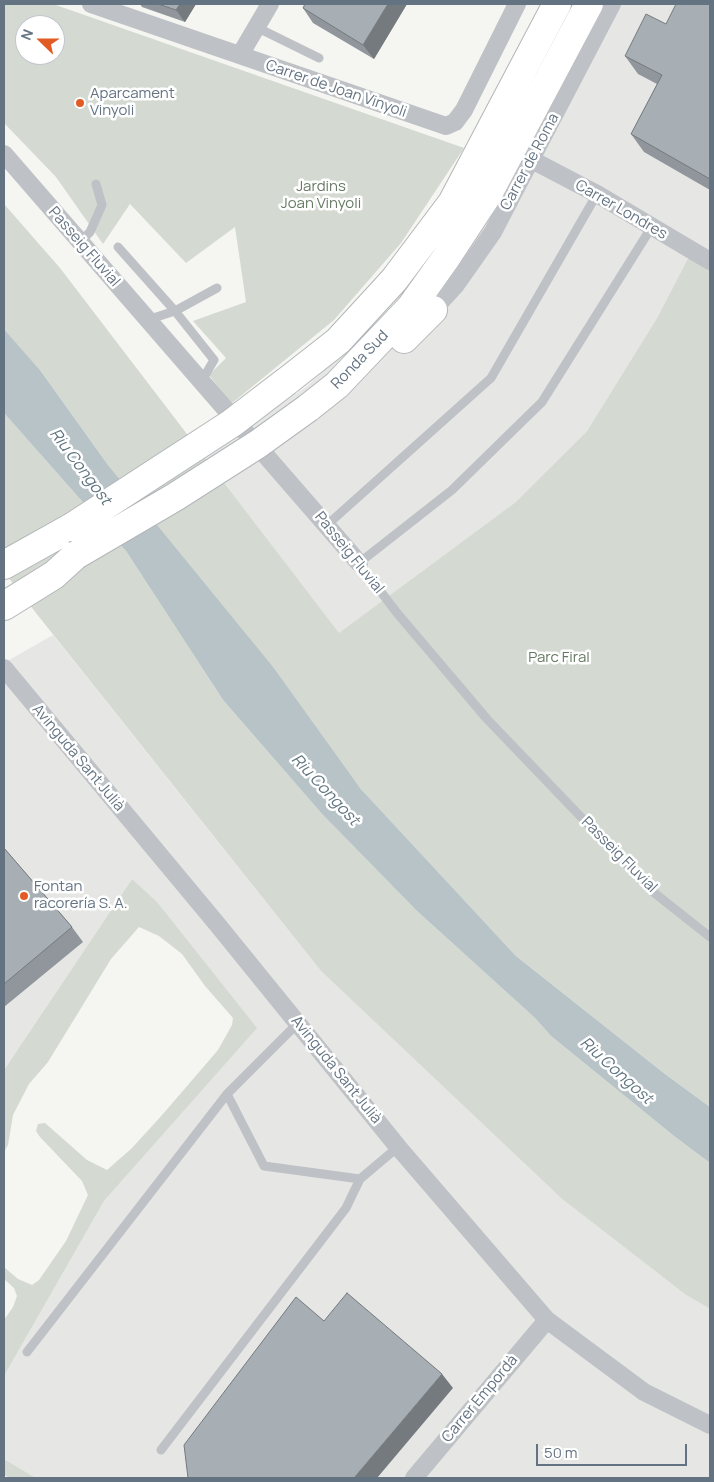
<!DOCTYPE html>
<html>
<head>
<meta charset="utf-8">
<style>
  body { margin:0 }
  #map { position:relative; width:714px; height:1482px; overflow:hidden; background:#f5f5f1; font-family:Manrope,sans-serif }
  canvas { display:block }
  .frame { position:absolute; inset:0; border:5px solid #647382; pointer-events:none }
  .north { position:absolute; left:15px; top:15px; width:50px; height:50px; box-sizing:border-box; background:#fff; border:1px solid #c1c7cd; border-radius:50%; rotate:292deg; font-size:14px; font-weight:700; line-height:20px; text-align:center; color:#647382 }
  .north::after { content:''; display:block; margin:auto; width:18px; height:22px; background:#e25b25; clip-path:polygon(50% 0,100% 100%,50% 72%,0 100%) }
  .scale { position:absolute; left:536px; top:1444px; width:151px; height:22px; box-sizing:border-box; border:2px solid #647382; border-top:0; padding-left:6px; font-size:15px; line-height:18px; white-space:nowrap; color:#647382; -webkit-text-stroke:4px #fff; paint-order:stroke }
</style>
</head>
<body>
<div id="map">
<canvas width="714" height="1482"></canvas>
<div class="frame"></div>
<div class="north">N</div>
<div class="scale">50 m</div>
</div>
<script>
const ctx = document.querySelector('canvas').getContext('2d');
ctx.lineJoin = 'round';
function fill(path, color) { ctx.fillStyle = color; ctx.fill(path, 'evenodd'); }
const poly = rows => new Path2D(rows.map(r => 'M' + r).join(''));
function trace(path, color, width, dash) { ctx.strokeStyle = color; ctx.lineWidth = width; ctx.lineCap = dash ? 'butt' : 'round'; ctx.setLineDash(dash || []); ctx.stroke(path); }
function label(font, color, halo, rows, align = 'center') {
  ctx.font = font + ' Manrope,sans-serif'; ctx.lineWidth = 5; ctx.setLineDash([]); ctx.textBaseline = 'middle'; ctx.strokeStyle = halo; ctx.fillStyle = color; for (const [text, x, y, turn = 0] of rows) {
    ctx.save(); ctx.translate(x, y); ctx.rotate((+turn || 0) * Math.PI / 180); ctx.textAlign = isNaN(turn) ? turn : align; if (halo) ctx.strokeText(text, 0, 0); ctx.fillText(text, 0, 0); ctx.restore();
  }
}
fill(poly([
  [574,4,710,4,710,252,696,243,657,318,587,431,517,502,339,634,204,456,306,387,387,313,457,217,524,101],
  [53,635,321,971,562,1199,686,1295,710,1309,710,1478,36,1478,4,1459,4,1376,104,1201,256,1028,132,879,4,1070,4,663]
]), '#e6e7e5');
fill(poly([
  [4,4,53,4,464,148,401,243,334,320,231,404,209,375,226,358,193,321,246,302,235,227,186,263,130,204,103,244,56,177,4,123],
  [25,25,55,25,55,55,25,55],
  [4,204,60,268,339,633,516,502,587,431,657,318,696,243,710,252,710,1107,665,1074,516,956,360,788,108,465,40,370,4,329],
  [4,413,126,551,223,700,322,814,417,911,535,1018,551,1036,674,1136,710,1163,710,1309,686,1295,562,1199,321,971,36,613,4,572],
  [132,879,157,902,257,1028,104,1201,4,1376,4,1320,13,1307,17,1296,14,1288,4,1279,4,1267,18,1279,32,1285,39,1280,66,1241,88,1195,82,1181,40,1137,36,1131,38,1124,45,1123,87,1160,107,1170,132,1148,163,1114,218,1050,232,1025,233,1018,205,986,182,954,159,936,139,927,111,959,48,1062,29,1084,13,1115,8,1145,4,1152,4,1070],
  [4,1459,36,1478,10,1478,4,1475]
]), '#d4dad1');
fill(poly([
  [4,329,40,370,108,465,273,667,360,788,516,956,665,1074,710,1107,710,1163,674,1136,551,1036,535,1018,417,911,322,814,223,700,126,551,4,413]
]), '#b8c3c8');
const trunk = poly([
  [404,339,433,310],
  [287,381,338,341,394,280,452,203,557,4],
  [308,408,337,385,411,307,446,258,488,194,589,4],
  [4,565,72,527],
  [4,606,54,575,76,555]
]);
trace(trunk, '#b3b6b9', 30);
trace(poly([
  [256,27,319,58],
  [651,228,542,402,452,490,359,563,397,613,487,719,652,891,710,937],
  [79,243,90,232,102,205,96,184],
  [118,247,175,311,217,288],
  [147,320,175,311,214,360,201,382],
  [327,525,491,378,597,194],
  [227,1094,264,1166,360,1179,398,1147],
  [27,1352,227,1094,298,1023],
  [161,1450,346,1208,360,1179]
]), '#bec1c5', 9);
trace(poly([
  [91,4,446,126,455,122,464,110,517,4],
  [240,55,270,4],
  [4,154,359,563],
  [532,160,597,194,710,261],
  [433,310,455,286,493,232,612,4],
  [4,668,217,924,398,1147,547,1320,644,1392,710,1425],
  [414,1478,547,1320]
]), '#bec1c5', 18);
trace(trunk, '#fff', 28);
const trunkBridge = poly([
  [72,527,232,423,287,381],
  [76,555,175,497,258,444,308,408]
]);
trace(trunkBridge, '#b3b6b9', 30, []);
trace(trunkBridge, '#fff', 28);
fill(poly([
  [140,4,196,4,185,22,142,7],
  [407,4,374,59,313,23,303,8],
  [710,4,710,190,644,152,631,134,657,84,638,74,625,56,666,24],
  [4,848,72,927,83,942,4,1007]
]), '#90969b');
fill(poly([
  [180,4,196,4,185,22,176,10],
  [388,4,407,4,374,59,363,45],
  [442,1374,453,1388,377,1478,354,1478]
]), '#757a7e');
const building = poly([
  [158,4,180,4,176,10,158,4],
  [305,4,388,4,363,45,303,8,305,4],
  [676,4,710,4,710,179,631,134,662,75,625,56,646,14,666,24,676,4],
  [4,848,72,927,4,984,4,848],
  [347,1293,442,1374,354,1478,188,1478,184,1445,296,1297,324,1321,347,1293]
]);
fill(building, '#a7afb4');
trace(building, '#757a7e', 1);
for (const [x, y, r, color] of [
  [80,103,5,"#e25b25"],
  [24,896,5,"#e25b25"]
]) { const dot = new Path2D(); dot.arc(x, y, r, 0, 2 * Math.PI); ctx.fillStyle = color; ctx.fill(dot); trace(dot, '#fff', 2); }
label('15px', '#647382', '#fff', [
  ["Carrer de Joan Vinyoli",336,89,19],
  ["Carrer de Roma",530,162,-62],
  ["Carrer Londres",621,210,30],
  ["Passeig Fluvial",84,247,49],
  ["Ronda Sud",360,360,-46],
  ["Passeig Fluvial",349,553,51],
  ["Avinguda Sant Julià",78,758,50],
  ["Passeig Fluvial",619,855,45],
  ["Avinguda Sant Julià",336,1070,51],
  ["Carrer Empordà",480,1399,-50]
]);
label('15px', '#647382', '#fff', [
  ["Aparcament",90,94],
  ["Vinyoli",90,111],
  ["Fontan",34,887],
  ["racorería S. A.",34,904]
], 'left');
label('15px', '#667a63', '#fff', [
  ["Jardins",321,187],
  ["Joan Vinyoli",321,204],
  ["Parc Firal",559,658]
]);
label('italic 16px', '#60757f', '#fff', [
  ["Riu Congost",80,467,53],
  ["Riu Congost",325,790,47],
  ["Riu Congost",616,1071,42]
]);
</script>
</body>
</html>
